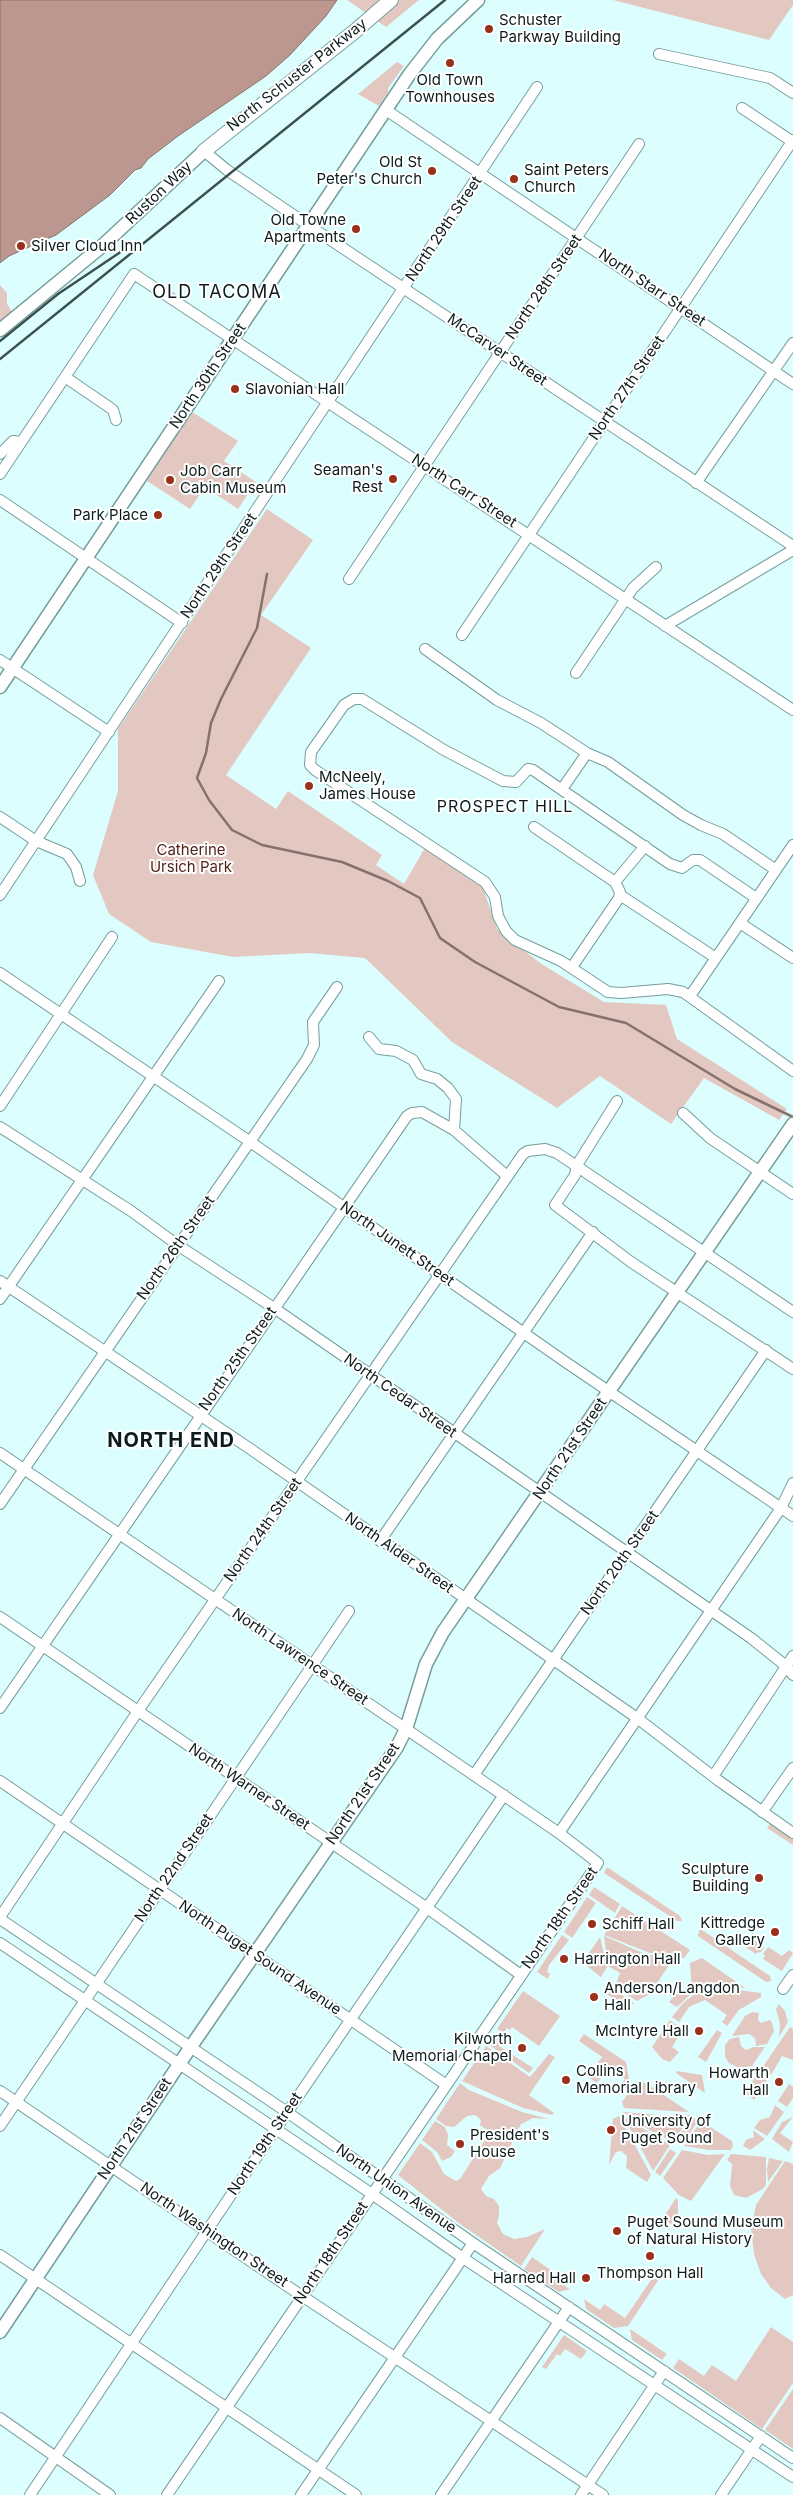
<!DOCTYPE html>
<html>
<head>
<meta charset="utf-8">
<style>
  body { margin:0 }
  canvas { display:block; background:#ddfefe }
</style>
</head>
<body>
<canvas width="793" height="2495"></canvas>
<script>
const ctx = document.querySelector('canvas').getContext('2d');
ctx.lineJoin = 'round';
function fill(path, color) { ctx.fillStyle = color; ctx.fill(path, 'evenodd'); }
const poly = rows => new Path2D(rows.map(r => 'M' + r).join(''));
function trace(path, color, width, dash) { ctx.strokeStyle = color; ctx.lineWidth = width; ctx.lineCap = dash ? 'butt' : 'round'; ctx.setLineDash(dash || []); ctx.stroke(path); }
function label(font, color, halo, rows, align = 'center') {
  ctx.font = font + ' Inter,sans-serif'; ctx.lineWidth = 4; ctx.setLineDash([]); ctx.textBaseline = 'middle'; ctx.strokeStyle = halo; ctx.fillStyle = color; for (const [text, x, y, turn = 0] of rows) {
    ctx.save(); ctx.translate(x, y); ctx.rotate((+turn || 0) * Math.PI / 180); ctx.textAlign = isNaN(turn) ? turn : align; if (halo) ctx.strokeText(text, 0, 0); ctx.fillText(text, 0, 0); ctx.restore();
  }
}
fill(poly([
  [347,0,419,0,386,27],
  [613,0,793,0,793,5,769,40],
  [397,62,404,66,388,88,388,92,379,106,358,94],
  [0,285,7,293,7,304,13,313,0,323],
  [192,412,238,441,224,461,256,482,238,509,205,487,190,509,147,481],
  [267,509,313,540,261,615,311,648,226,775,276,809,288,791,382,855,376,865,404,884,427,844,480,879,497,929,540,963,604,1002,666,1005,677,1039,787,1109,779,1120,704,1078,671,1124,600,1076,557,1108,452,1042,365,958,309,953,233,957,151,942,109,914,93,875,118,791,118,729],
  [771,1823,793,1838,793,1845,767,1828],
  [607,1867,680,1916,682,1921,677,1921,604,1873],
  [594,1887,620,1904,615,1913,589,1895],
  [587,1897,596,1903,572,1938,564,1932],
  [622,1906,690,1950,684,1958,650,1953,604,1935],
  [699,1930,702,1930,770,1976,771,1981,766,1982,698,1936],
  [562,1935,569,1940,549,1965,547,1972,550,1974,548,1979,537,1972],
  [604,1936,645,1954,673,1959,650,1994,637,2001,615,1987,620,1973,608,1966],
  [600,1937,607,1967,601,1977,579,1960,581,1957,589,1953],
  [752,1937,764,1948,760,1953,758,1952,756,1954,745,1947],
  [768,1947,782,1956,789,1950,793,1953,782,1971,763,1959,765,1956,763,1954],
  [702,1958,745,1988,709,1986,692,1991,690,1963],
  [612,1988,634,2003,633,2004,628,2008,608,1995],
  [721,1988,761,1993,761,1997,739,2010,727,2026,722,2022,727,2015,705,2000,689,2007,679,2022,672,2017,683,2003,696,1993,711,1988],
  [681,1989,690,1995,677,2007,669,2002],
  [523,1991,560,2016,539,2046,512,2027,510,2030,507,2028,504,2033,497,2029],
  [779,2004,785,2011,788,2022,779,2037,780,2024,776,2009],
  [752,2012,759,2013,758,2020,761,2023,770,2020,772,2023,774,2031,767,2044,756,2046,755,2038,749,2034,732,2036,745,2016],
  [670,2020,683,2030,672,2047,679,2052,670,2062,662,2059,652,2047],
  [790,2027,793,2029,793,2060,782,2056,771,2075,762,2068],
  [717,2030,722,2033,706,2062,698,2057],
  [500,2033,502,2035,499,2041,501,2043,499,2046,533,2068,529,2073,491,2046],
  [584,2034,626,2062,629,2079,625,2091,620,2087,625,2079,608,2068,597,2083,588,2077,602,2057,579,2041],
  [739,2037,741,2046,746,2050,753,2047,765,2047,752,2066,739,2068,729,2063,725,2057,725,2045,730,2039],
  [486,2046,530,2077,549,2054,555,2057,529,2095,554,2113,552,2115,523,2108,462,2081],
  [677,2071,702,2075,705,2093,676,2073],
  [758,2074,767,2080,754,2100,744,2092],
  [460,2083,469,2090,522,2112,549,2119,533,2118,521,2124,500,2168,489,2176,481,2189,486,2196,494,2199,499,2206,499,2215,497,2223,503,2234,514,2239,527,2237,545,2229,521,2266,460,2224,398,2175,420,2143,432,2152,444,2174,456,2181,460,2179,490,2132,480,2125,481,2120,475,2115,467,2116,454,2127,446,2126,436,2119],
  [638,2083,646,2083,689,2112,624,2108,622,2102,634,2085],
  [789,2084,793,2087,793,2098,787,2107,778,2101],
  [775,2105,784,2112,767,2136,754,2128,760,2120,770,2117],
  [623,2112,658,2115,691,2115,673,2142,651,2131],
  [621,2115,670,2145,653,2171,635,2137],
  [619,2116,651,2175,647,2182,626,2168,627,2156,621,2151,616,2152,609,2165,613,2119],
  [692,2117,698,2121,683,2143,677,2139],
  [793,2117,780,2133,793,2142,789,2152,772,2139,782,2122],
  [435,2121,445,2127,448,2135,447,2145,455,2151,451,2157,442,2161,437,2152,422,2140],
  [701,2121,732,2141,733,2146,731,2150,709,2150,684,2146],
  [753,2130,765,2139,750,2150,743,2146,746,2140,754,2137],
  [670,2149,676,2153,660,2176,655,2172],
  [682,2150,708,2155,725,2154,691,2201,679,2195,663,2178],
  [731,2154,766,2157,766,2185,763,2189,746,2198,734,2195,730,2186,732,2164,727,2160],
  [769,2158,783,2161,768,2182,767,2169],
  [785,2161,793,2164,793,2295,785,2299,771,2288,761,2274,754,2254,751,2229,756,2205],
  [676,2198,678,2200,678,2217,680,2222,676,2228,663,2218],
  [532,2257,552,2271,554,2279,570,2289,559,2292,524,2269],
  [660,2267,665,2270,628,2326,614,2328,586,2309,584,2299,600,2310,604,2304,625,2318],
  [771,2327,793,2342,793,2383,762,2429,673,2368,679,2359,704,2376,712,2365,736,2381],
  [630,2329,667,2354,662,2360,632,2340],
  [564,2335,587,2351,581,2359,565,2349,560,2356,557,2354,546,2369,542,2367],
  [793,2389,793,2449,765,2430]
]), '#e3c8c1');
const water = poly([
  [0,0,337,0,326,16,290,55,266,76,178,136,148,159,141,168,135,170,110,195,56,235,9,256,0,263,0,0]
]);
fill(water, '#bb978f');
trace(water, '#86726c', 1);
trace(poly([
  [267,574,257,628,221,699,211,723,206,753,197,778,209,800,232,830,262,845,342,862,388,881,420,898,440,938,475,962,559,1007,626,1023,735,1089,793,1117]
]), '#86726c', 2.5);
const minor = poly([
  [659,54,770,78,793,93],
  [742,108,793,142],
  [386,110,793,384],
  [204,151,227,170,308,225,793,546],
  [65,377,109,407,113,410,116,420],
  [0,454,13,441,21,442],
  [0,474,134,274,793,710],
  [696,483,793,343],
  [0,500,182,623],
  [349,579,639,144],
  [665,626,793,550],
  [462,635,793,140],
  [425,649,497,700,541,723,587,753,608,762,683,815,701,825,723,834,776,870],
  [0,660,109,732],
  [576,673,633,588,656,567],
  [562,789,587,753],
  [0,817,36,841,67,854,76,867,80,881],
  [534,827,615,882],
  [0,895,537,87],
  [620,895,716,958],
  [756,898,700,860,693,860,682,868,670,864,533,770,528,769,516,782,503,781,444,750,362,699,354,699,344,705,311,752,310,765,315,770,485,882,495,897,498,916,506,931,515,940,561,961,608,992,621,993,668,989,683,992,793,1071],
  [740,923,793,958],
  [572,967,619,898,620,892,615,882,645,846],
  [0,973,249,1141,564,1361,793,1516],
  [690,996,793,845],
  [369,1037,379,1049,396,1051,413,1060,421,1074,437,1079,448,1088,456,1099,454,1130],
  [617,1101,577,1165,575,1175,555,1205,631,1262,793,1369],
  [0,1106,112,937],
  [683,1113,710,1138,793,1194],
  [0,1127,131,1211,179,1246,274,1308,751,1638,786,1666,793,1675],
  [0,1281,249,1448,637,1718,719,1781,793,1833],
  [0,1299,219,981],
  [0,1453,559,1833,598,1863,167,2495],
  [0,1504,307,1059,314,1045,313,1022,337,987],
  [380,1541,593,1232],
  [0,1617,427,1908,521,1975],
  [0,1708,407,1116,412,1113,422,1112,454,1130,507,1176],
  [474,1775,766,1350],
  [714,1775,793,1656],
  [0,1781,445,2084],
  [762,1812,793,1768],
  [559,1833,781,1508,793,1483],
  [0,1917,138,1711,523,1154,528,1151,545,1149,557,1153,793,1312],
  [0,1919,287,2112,473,2243,793,2458],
  [0,1943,372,2194,463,2258,793,2477],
  [783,1989,793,1975],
  [0,2091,302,2296,603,2495],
  [0,2126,349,1611],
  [0,2255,356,2495],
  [0,2418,110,2495],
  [30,2495,241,2180,504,1795],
  [301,2495,473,2243],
  [441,2495,569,2307],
  [581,2495,664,2371],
  [721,2495,761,2436]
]);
const major = poly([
  [0,330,101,247,204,151],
  [0,687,409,75,437,39,478,0],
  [0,2332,190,2048,397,1747,406,1729,426,1664,443,1632,793,1124]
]);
const highway = poly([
  [204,151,354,32,391,0]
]);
trace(minor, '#759e9d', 12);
trace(major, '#759e9d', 15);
trace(highway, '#759e9d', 16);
trace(minor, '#fff', 10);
trace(major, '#fff', 12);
trace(highway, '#fff', 14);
trace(poly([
  [0,341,58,294,137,241],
  [0,359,445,0]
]), '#3c5050', 2.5);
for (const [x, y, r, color] of [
  [489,29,5,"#99301b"],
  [450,63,5,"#99301b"],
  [432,171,5,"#99301b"],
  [514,179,5,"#99301b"],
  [356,229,5,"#99301b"],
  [21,246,5,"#99301b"],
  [235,389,5,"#99301b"],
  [393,479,5,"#99301b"],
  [170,480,5,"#99301b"],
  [158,515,5,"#99301b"],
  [309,786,5,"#99301b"],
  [759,1878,5,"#99301b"],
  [592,1924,5,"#99301b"],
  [775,1932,5,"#99301b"],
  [564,1959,5,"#99301b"],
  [594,1997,5,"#99301b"],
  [699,2031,5,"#99301b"],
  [522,2048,5,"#99301b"],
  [566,2080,5,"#99301b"],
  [779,2082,5,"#99301b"],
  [611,2130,5,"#99301b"],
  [460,2144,5,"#99301b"],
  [617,2231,5,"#99301b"],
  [650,2256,5,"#99301b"],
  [586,2278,5,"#99301b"]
]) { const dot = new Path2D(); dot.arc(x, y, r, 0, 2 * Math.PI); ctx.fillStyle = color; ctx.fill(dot); trace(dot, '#fff', 2); }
label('15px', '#0c1c1c', '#fff', [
  ["Schuster",499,20],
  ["Parkway Building",499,37],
  ["Old Town",450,80,"center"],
  ["Townhouses",450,97,"center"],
  ["Old St",422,162,"right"],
  ["Peter's Church",422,179,"right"],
  ["Saint Peters",524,170],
  ["Church",524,187],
  ["Old Towne",346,220,"right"],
  ["Apartments",346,237,"right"],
  ["Silver Cloud Inn",31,246],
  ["Slavonian Hall",245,389],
  ["Seaman's",383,470,"right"],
  ["Rest",383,487,"right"],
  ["Job Carr",180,471],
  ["Cabin Museum",180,488],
  ["Park Place",148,515,"right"],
  ["McNeely,",319,777],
  ["James House",319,794],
  ["Sculpture",749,1869,"right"],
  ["Building",749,1886,"right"],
  ["Kittredge",765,1923,"right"],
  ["Gallery",765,1940,"right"],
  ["Schiff Hall",602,1924],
  ["Harrington Hall",574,1959],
  ["Anderson/Langdon",604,1988],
  ["Hall",604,2005],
  ["McIntyre Hall",689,2031,"right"],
  ["Kilworth",512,2039,"right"],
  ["Memorial Chapel",512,2056,"right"],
  ["Collins",576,2071],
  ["Memorial Library",576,2088],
  ["Howarth",769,2073,"right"],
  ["Hall",769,2090,"right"],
  ["University of",621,2121],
  ["Puget Sound",621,2138],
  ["President's",470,2135],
  ["House",470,2152],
  ["Puget Sound Museum",627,2222],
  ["of Natural History",627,2239],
  ["Thompson Hall",650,2273,"center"],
  ["Harned Hall",576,2278,"right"]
], 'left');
label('15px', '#0c1c1c', '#fff', [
  ["North Schuster Parkway",297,75,-38],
  ["Ruston Way",159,193,-43],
  ["North 29th Street",444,229,-56],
  ["North 28th Street",544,287,-56],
  ["North Starr Street",652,288,34],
  ["McCarver Street",497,350,34],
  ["North 30th Street",208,376,-56],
  ["North 27th Street",627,388,-56],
  ["North Carr Street",464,491,33],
  ["North 29th Street",219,566,-56],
  ["North Junett Street",397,1244,35],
  ["North 26th Street",176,1248,-55],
  ["North 25th Street",238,1359,-55],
  ["North Cedar Street",400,1396,35],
  ["North 21st Street",570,1449,-56],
  ["North 24th Street",263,1530,-55],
  ["North Alder Street",399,1553,35],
  ["North 20th Street",620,1563,-55],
  ["North Lawrence Street",300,1657,34],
  ["North Warner Street",249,1787,34],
  ["North 21st Street",363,1794,-56],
  ["North 22nd Street",174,1868,-56],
  ["North 18th Street",560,1918,-55],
  ["North Puget Sound Avenue",260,1958,34],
  ["North 21st Street",135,2129,-56],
  ["North 19th Street",265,2144,-56],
  ["North Union Avenue",396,2189,35],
  ["North Washington Street",214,2235,34],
  ["North 18th Street",331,2253,-56]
]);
label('15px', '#4f1f16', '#fff', [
  ["Catherine",191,850],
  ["Ursich Park",191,867]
]);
ctx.letterSpacing = '1px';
label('16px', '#0c1c1c', '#fff', [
  ["PROSPECT HILL",505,807]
]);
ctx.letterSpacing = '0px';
ctx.letterSpacing = '1px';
label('18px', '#0c1c1c', '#fff', [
  ["OLD TACOMA",217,293]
]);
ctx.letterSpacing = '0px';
ctx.letterSpacing = '1px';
label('bold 20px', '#0c1c1c', '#fff', [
  ["NORTH END",171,1441]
]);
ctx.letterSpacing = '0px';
</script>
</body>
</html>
